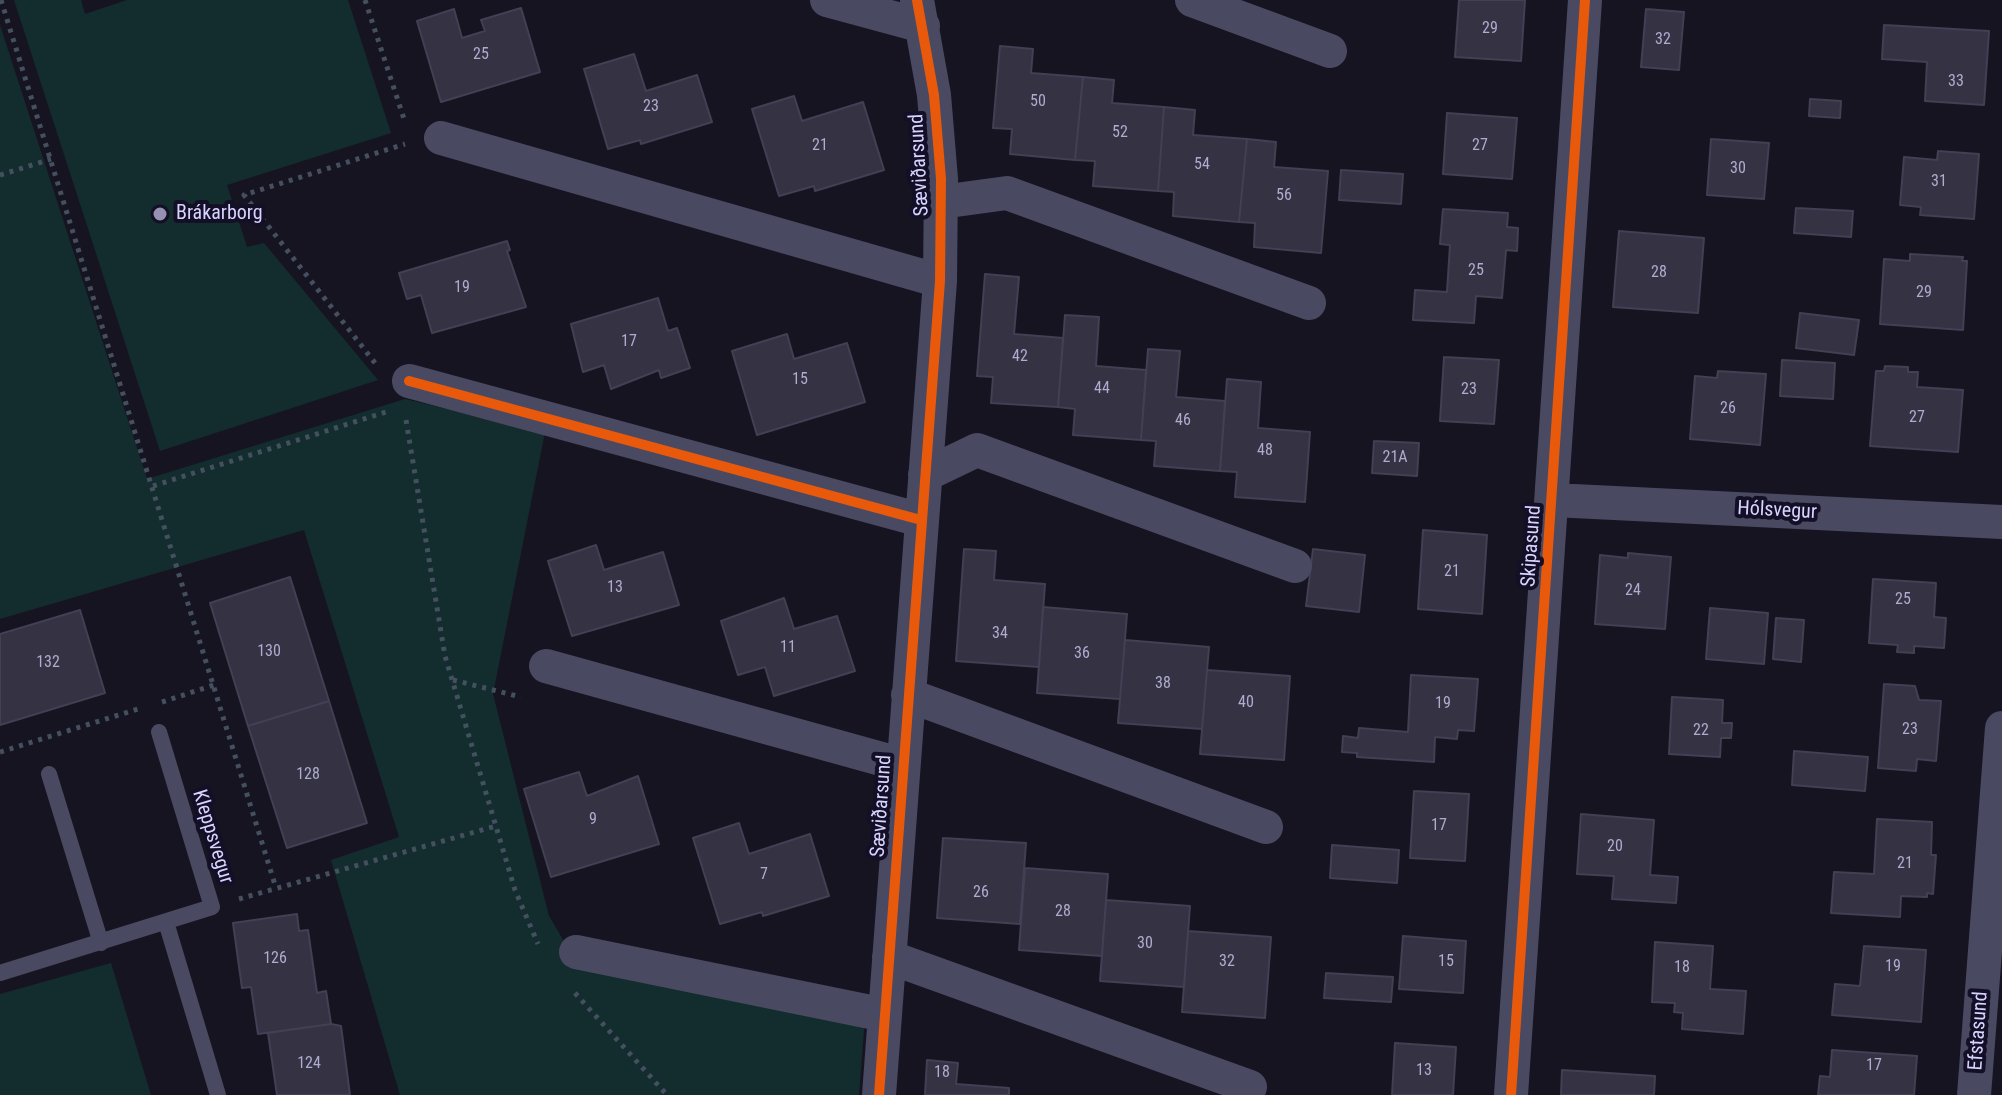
<!DOCTYPE html>
<html>
<head>
<meta charset="utf-8">
<style>
  body { margin:0 }
  canvas { display:block; background:#161421 }
</style>
</head>
<body>
<canvas width="2002" height="1095"></canvas>
<script>
const ctx = document.querySelector('canvas').getContext('2d');
ctx.lineJoin = 'round';
function fill(path, color) { ctx.fillStyle = color; ctx.fill(path, 'evenodd'); }
const poly = rows => new Path2D(rows.map(r => 'M' + r).join(''));
function trace(path, color, width, dash) { ctx.strokeStyle = color; ctx.lineWidth = width; ctx.lineCap = dash ? 'butt' : 'round'; ctx.setLineDash(dash || []); ctx.stroke(path); }
function label(font, color, halo, rows, align = 'center') {
  ctx.font = font + ' "Roboto Condensed",sans-serif'; ctx.lineWidth = 8; ctx.setLineDash([]); ctx.textBaseline = 'middle'; ctx.strokeStyle = halo; ctx.fillStyle = color; for (const [text, x, y, turn = 0] of rows) {
    ctx.save(); ctx.translate(x, y); ctx.rotate((+turn || 0) * Math.PI / 180); ctx.textAlign = isNaN(turn) ? turn : align; if (halo) ctx.strokeText(text, 0, 0); ctx.fillText(text, 0, 0); ctx.restore();
  }
}
fill(poly([
  [14,0,81,0,85,14,127,0,348,0,391,133,227,185,247,247,264,243,378,380,160,451],
  [0,25,147,479,405,399,545,432,493,694,549,916,581,970,865,1017,859,1095,400,1095,331,860,399,837,304,530,0,619],
  [111,963,151,1095,0,1095,0,994]
]), '#132c2d');
const building = poly([
  [1459,0,1525,0,1521,61,1455,57,1459,0],
  [521,8,540,72,441,102,417,21,454,9,462,38,485,31,481,20,521,8],
  [1646,9,1684,12,1679,70,1641,67,1646,9],
  [1884,25,1989,31,1984,105,1925,101,1927,62,1882,59,1884,25],
  [1000,46,1033,49,1031,73,1083,77,1075,160,1010,154,1012,129,993,128,1000,46],
  [634,54,646,91,697,75,712,122,641,144,640,140,608,149,584,69,634,54],
  [1083,77,1114,80,1112,103,1164,107,1158,191,1093,186,1095,161,1075,160,1083,77],
  [794,96,802,121,863,102,884,170,815,191,814,186,779,196,752,109,794,96],
  [1810,99,1841,101,1840,118,1809,116,1810,99],
  [1164,107,1195,110,1193,135,1247,139,1239,222,1173,216,1174,192,1158,191,1164,107],
  [1447,113,1517,118,1512,179,1443,174,1447,113],
  [1247,139,1276,142,1274,167,1328,171,1321,253,1254,247,1255,223,1239,222,1247,139],
  [1711,139,1769,143,1764,199,1707,195,1711,139],
  [1938,151,1979,154,1974,219,1920,215,1921,207,1900,205,1904,157,1937,160,1938,151],
  [1341,170,1403,174,1401,204,1339,200,1341,170],
  [1796,208,1853,211,1851,237,1794,233,1796,208],
  [1443,209,1508,213,1507,227,1518,228,1517,251,1506,250,1502,298,1476,296,1474,323,1413,320,1415,290,1447,292,1450,245,1440,244,1443,209],
  [1619,231,1704,238,1698,313,1613,307,1619,231],
  [507,241,510,250,507,251,526,307,432,333,421,295,407,299,399,273,507,241],
  [1910,254,1963,257,1962,261,1967,261,1963,330,1880,324,1884,259,1910,261,1910,254],
  [985,274,1019,277,1014,334,1063,338,1058,407,991,403,993,377,977,376,985,274],
  [658,298,668,331,677,328,690,368,661,378,659,370,611,389,604,365,583,372,571,324,658,298],
  [1800,313,1859,320,1854,355,1796,348,1800,313],
  [1065,315,1099,317,1096,366,1146,370,1141,440,1073,435,1075,409,1058,407,1065,315],
  [787,334,794,359,847,343,865,402,757,435,732,351,787,334],
  [1148,349,1180,351,1176,397,1225,401,1220,471,1154,466,1156,441,1141,440,1148,349],
  [1444,357,1499,360,1494,424,1440,421,1444,357],
  [1782,360,1835,363,1833,399,1780,396,1782,360],
  [1885,366,1908,367,1908,372,1918,372,1917,387,1963,390,1958,452,1870,446,1876,371,1884,371,1885,366],
  [1718,371,1766,374,1760,445,1690,439,1695,376,1717,378,1718,371],
  [1227,379,1261,382,1258,428,1310,432,1305,502,1235,497,1237,472,1220,471,1227,379],
  [1374,441,1419,443,1417,476,1372,473,1374,441],
  [1423,530,1487,535,1482,614,1418,609,1423,530],
  [596,545,604,570,663,552,679,605,572,636,548,561,596,545],
  [964,549,996,551,994,580,1045,584,1039,667,956,661,964,549],
  [1313,549,1365,555,1359,612,1306,606,1313,549],
  [1628,553,1671,557,1665,629,1595,624,1600,555,1628,558,1628,553],
  [290,577,329,701,248,726,210,603,290,577],
  [1873,579,1936,583,1934,617,1946,618,1944,648,1914,646,1914,653,1897,652,1898,645,1869,643,1873,579],
  [784,598,794,629,837,616,855,671,774,696,765,667,738,675,721,621,784,598],
  [1043,607,1127,614,1120,699,1037,693,1043,607],
  [1710,608,1768,613,1764,664,1706,659,1710,608],
  [80,610,105,693,0,725,0,634,80,610],
  [1776,618,1804,620,1801,662,1773,659,1776,618],
  [1125,640,1209,647,1202,729,1118,723,1125,640],
  [1207,670,1290,676,1284,760,1200,754,1207,670],
  [1411,675,1478,679,1474,731,1458,730,1457,739,1435,737,1434,762,1357,757,1357,753,1342,752,1343,736,1358,738,1359,728,1408,732,1411,675],
  [1884,684,1915,686,1919,700,1941,701,1936,761,1917,759,1916,771,1878,768,1884,684],
  [1672,697,1723,700,1722,723,1732,723,1731,738,1721,738,1720,757,1669,754,1672,697],
  [329,701,367,823,287,848,248,726,329,701],
  [1794,751,1868,757,1865,791,1792,785,1794,751],
  [579,772,587,796,638,776,659,844,551,877,524,789,579,772],
  [1414,791,1469,794,1465,861,1410,858,1414,791],
  [1581,814,1654,820,1650,875,1678,877,1676,903,1612,899,1614,876,1577,874,1581,814],
  [1877,819,1932,822,1931,855,1936,855,1933,894,1927,893,1927,897,1901,896,1900,917,1831,913,1834,872,1874,874,1877,819],
  [739,823,749,854,810,834,829,896,763,916,762,912,720,924,693,838,739,823],
  [943,838,1026,843,1020,924,937,918,943,838],
  [1332,845,1399,850,1397,883,1330,878,1332,845],
  [1025,868,1108,874,1102,956,1019,950,1025,868],
  [1106,900,1190,906,1184,987,1100,981,1106,900],
  [297,914,299,931,308,930,317,993,326,991,331,1024,258,1034,251,987,242,988,233,923,297,914],
  [1188,931,1271,937,1265,1018,1182,1012,1188,931],
  [1403,936,1466,941,1463,993,1399,989,1403,936],
  [1655,942,1713,946,1710,989,1746,991,1743,1034,1682,1029,1683,1013,1674,1012,1675,1003,1652,1002,1655,942],
  [1864,946,1926,950,1921,1022,1832,1015,1835,984,1860,986,1864,946],
  [1326,973,1393,977,1391,1002,1324,998,1326,973],
  [331,1024,341,1026,350,1095,277,1095,268,1033,331,1024],
  [1395,1043,1456,1047,1453,1095,1392,1095,1395,1043],
  [1832,1050,1917,1056,1914,1095,1818,1095,1820,1076,1830,1077,1832,1050],
  [927,1060,958,1063,956,1084,1009,1088,1009,1095,925,1095,927,1060],
  [1562,1070,1655,1076,1654,1095,1561,1095,1562,1070]
]);
fill(building, '#343243');
trace(building, '#433f54', 2);
trace(poly([
  [1,0,276,888],
  [365,0,405,122],
  [0,175,51,159],
  [375,363,244,195,405,144],
  [406,420,445,656,515,890,538,944],
  [153,486,389,411],
  [453,680,521,697],
  [162,702,214,685],
  [0,752,141,708],
  [239,899,496,826],
  [575,993,667,1095]
]), '#44505f', 5, [4, 6]);
trace(poly([
  [49,774,101,943],
  [166,922,218,1095],
  [0,973,212,907,159,732]
]), '#4a4962', 16);
trace(poly([
  [827,0,923,26],
  [1192,0,1330,51],
  [441,138,940,281],
  [941,202,1007,193,1309,303],
  [409,381,921,520],
  [925,475,977,450,1295,566],
  [1553,500,2002,522],
  [546,666,903,765],
  [908,695,1266,827],
  [576,952,885,1015],
  [889,957,1250,1087],
  [879,1095,940,281,941,179,934,95,917,0],
  [1511,1095,1585,0],
  [1974,1095,2002,728]
]), '#4a4962', 34);
trace(poly([
  [409,381,921,520],
  [879,1095,940,281,941,179,934,95,917,0],
  [1511,1095,1585,0]
]), '#e8590c', 10);
for (const [x, y, r, color] of [
  [160,214,8,"#9591b1"]
]) { const dot = new Path2D(); dot.arc(x, y, r, 0, 2 * Math.PI); ctx.fillStyle = color; ctx.fill(dot); trace(dot, '#130f26', 3); }
label('16px', '#b0acd0', null, [
  ["29",1490,29],
  ["32",1663,40],
  ["25",481,55],
  ["33",1956,82],
  ["50",1038,102],
  ["23",651,107],
  ["52",1120,133],
  ["21",820,146],
  ["27",1480,146],
  ["54",1202,165],
  ["30",1738,169],
  ["31",1939,182],
  ["56",1284,196],
  ["25",1476,271],
  ["28",1659,273],
  ["19",462,288],
  ["29",1924,293],
  ["17",629,342],
  ["42",1020,357],
  ["15",800,380],
  ["44",1102,389],
  ["23",1469,390],
  ["26",1728,409],
  ["27",1917,418],
  ["46",1183,421],
  ["48",1265,451],
  ["21A",1395,458],
  ["21",1452,572],
  ["13",615,588],
  ["24",1633,591],
  ["25",1903,600],
  ["34",1000,634],
  ["11",788,648],
  ["130",269,652],
  ["36",1082,654],
  ["132",48,663],
  ["38",1163,684],
  ["40",1246,703],
  ["19",1443,704],
  ["23",1910,730],
  ["22",1701,731],
  ["128",308,775],
  ["9",593,820],
  ["17",1439,826],
  ["20",1615,847],
  ["21",1905,864],
  ["7",764,875],
  ["26",981,893],
  ["28",1063,912],
  ["30",1145,944],
  ["126",275,959],
  ["32",1227,962],
  ["15",1446,962],
  ["19",1893,967],
  ["18",1682,968],
  ["124",309,1064],
  ["17",1874,1066],
  ["13",1424,1071],
  ["18",942,1073]
]);
label('20px', '#d9d4ff', '#130f26', [
  ["Sæviðarsund",920,165,-93],
  ["Hólsvegur",1777,511,3],
  ["Skipasund",1532,546,-86],
  ["Sæviðarsund",882,806,-86],
  ["Kleppsvegur",212,837,73],
  ["Efstasund",1979,1031,-86]
]);
label('20px', '#d9d4ff', '#130f26', [
  ["Brákarborg",176,214]
], 'left');
</script>
</body>
</html>
